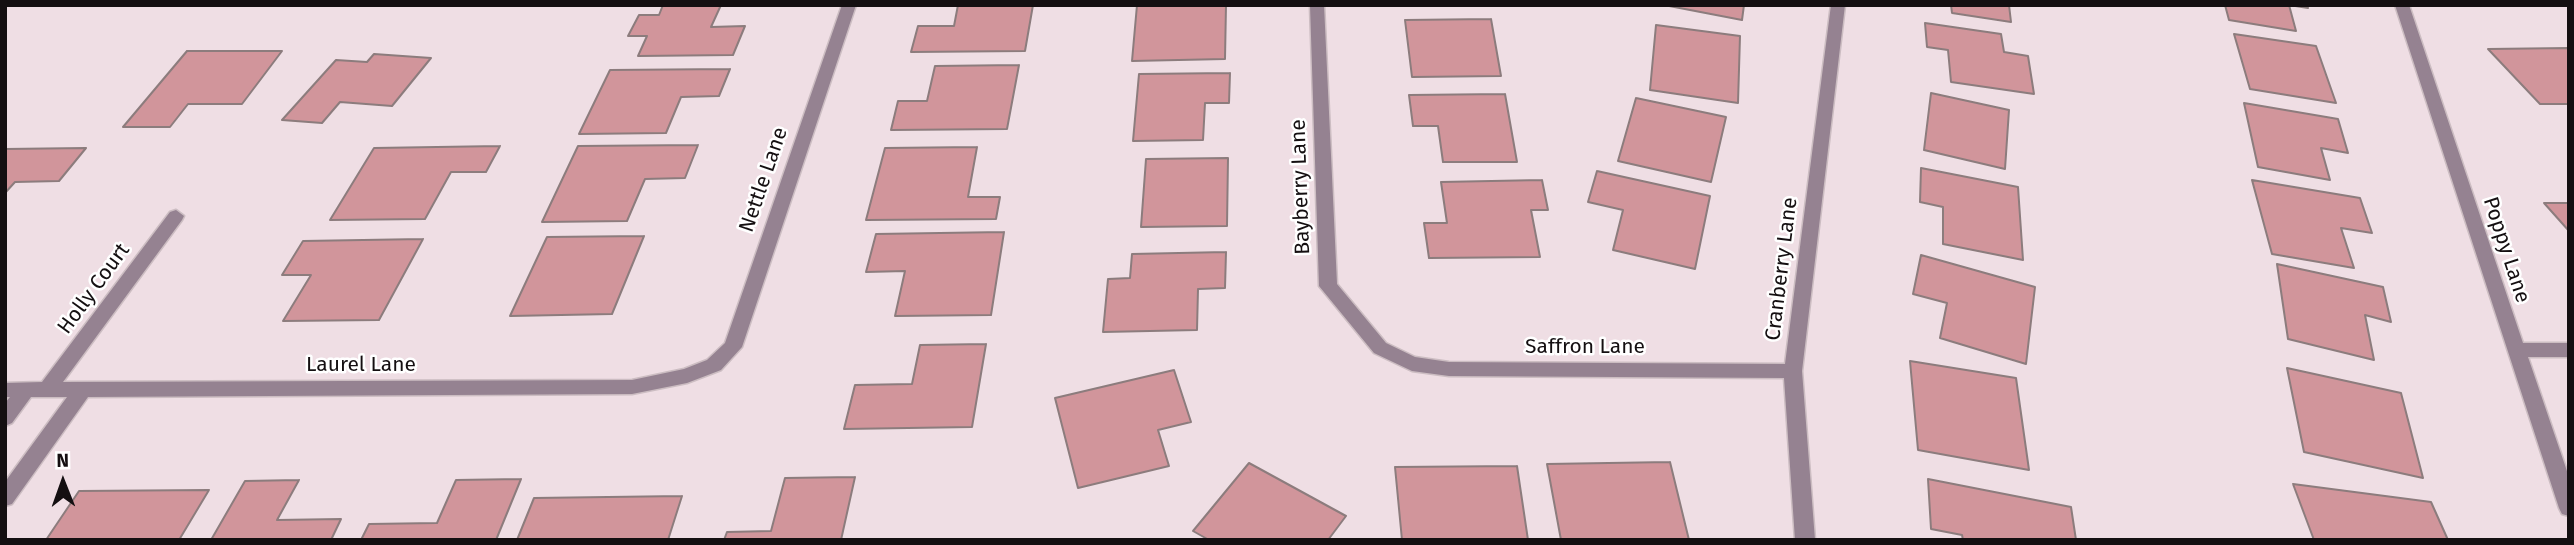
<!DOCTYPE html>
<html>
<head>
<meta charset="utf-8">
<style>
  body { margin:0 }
  #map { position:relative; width:2574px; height:545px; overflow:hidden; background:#efdee4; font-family:"Fira Sans",sans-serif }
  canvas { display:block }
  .frame { position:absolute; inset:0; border:7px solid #140f11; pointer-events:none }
  .north { position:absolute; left:28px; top:447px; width:70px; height:70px; -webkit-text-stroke:5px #fff; paint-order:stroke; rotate:359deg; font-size:19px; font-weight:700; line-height:28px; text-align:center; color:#140f11 }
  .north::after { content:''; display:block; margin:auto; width:24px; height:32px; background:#140f11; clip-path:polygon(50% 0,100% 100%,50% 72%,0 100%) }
</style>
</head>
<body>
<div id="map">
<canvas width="2574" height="545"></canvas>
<div class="frame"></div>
<div class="north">N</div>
</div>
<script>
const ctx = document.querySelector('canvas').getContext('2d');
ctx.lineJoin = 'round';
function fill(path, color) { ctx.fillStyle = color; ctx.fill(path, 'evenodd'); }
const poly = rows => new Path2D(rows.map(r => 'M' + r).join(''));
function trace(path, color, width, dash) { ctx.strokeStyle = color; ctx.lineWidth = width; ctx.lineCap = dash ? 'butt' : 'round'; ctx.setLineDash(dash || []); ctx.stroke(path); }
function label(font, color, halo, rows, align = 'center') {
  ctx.font = font + ' "Fira Sans",sans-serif'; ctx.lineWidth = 5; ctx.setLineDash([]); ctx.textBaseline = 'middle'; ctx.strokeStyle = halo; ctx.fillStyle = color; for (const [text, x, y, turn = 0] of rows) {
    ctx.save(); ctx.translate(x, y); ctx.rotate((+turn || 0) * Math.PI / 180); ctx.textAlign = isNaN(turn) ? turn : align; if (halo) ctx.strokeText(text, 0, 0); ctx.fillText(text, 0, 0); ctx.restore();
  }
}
const building = poly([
  [663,5,721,5,711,27,745,26,733,55,638,56,647,36,628,36,639,15,659,15,663,5],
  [958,5,1033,5,1025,51,911,52,918,26,954,26,958,5],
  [1137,5,1226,5,1225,59,1132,61,1137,5],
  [1664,5,1744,5,1742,20,1664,5],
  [1951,5,2009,5,2011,22,1952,13,1951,5],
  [2225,5,2307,5,2308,8,2289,5,2296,31,2229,20,2225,5],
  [1491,19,1501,76,1412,77,1405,20,1491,19],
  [1925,23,2001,34,2004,52,2028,56,2034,94,1951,82,1948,50,1927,47,1925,23],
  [1656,25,1740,36,1738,103,1650,90,1656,25],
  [2234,34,2316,46,2336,103,2250,89,2234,34],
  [2569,48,2569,104,2540,104,2488,49,2569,48],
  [187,51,282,51,242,104,188,104,170,127,123,127,187,51],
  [374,54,431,58,392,106,340,102,322,123,282,120,336,60,367,62,374,54],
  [1019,65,1007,129,891,130,898,101,927,101,935,66,1019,65],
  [730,69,719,96,681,97,666,133,579,134,610,70,730,69],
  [1230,73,1229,103,1205,103,1203,140,1133,141,1139,74,1230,73],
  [1931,93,2009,110,2005,169,1924,150,1931,93],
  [1505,94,1517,162,1443,162,1438,126,1413,126,1409,95,1505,94],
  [1636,98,1726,117,1711,182,1618,161,1636,98],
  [2244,103,2338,119,2348,153,2321,148,2330,180,2258,167,2244,103],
  [698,145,685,178,645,179,627,221,542,222,578,146,698,145],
  [500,146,486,172,451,172,425,219,330,220,374,148,500,146],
  [977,147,968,197,1000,197,996,219,866,220,885,148,977,147],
  [86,148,59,181,15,182,5,193,5,149,86,148],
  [1228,158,1227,226,1141,227,1146,159,1228,158],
  [1921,168,2018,187,2023,260,1943,244,1943,207,1920,202,1921,168],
  [1597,171,1710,196,1695,269,1613,250,1623,210,1588,202,1597,171],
  [1542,180,1548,210,1531,210,1540,257,1429,258,1424,223,1447,223,1441,182,1542,180],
  [2252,180,2360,198,2372,233,2341,228,2354,268,2272,254,2252,180],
  [2544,203,2569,203,2569,231,2544,203],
  [1004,232,991,315,895,316,905,271,866,272,876,234,1004,232],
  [644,236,612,314,510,316,547,237,644,236],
  [423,239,379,320,283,321,311,275,282,275,303,241,423,239],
  [1226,252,1225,288,1198,289,1197,330,1103,332,1108,279,1130,278,1132,254,1226,252],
  [1921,255,2035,287,2026,364,1940,338,1947,303,1913,294,1921,255],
  [2277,264,2383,287,2391,322,2365,315,2374,360,2288,339,2277,264],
  [986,344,972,427,844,429,855,385,912,384,920,345,986,344],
  [1910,361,2016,378,2029,470,1918,450,1910,361],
  [2287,368,2401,393,2423,478,2304,452,2287,368],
  [1174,370,1191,422,1158,430,1169,466,1078,488,1055,398,1174,370],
  [1670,462,1689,540,1561,540,1547,464,1670,462],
  [1249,463,1346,516,1328,540,1209,540,1193,531,1249,463],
  [1517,466,1528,540,1402,540,1395,467,1517,466],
  [855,477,841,540,724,540,727,532,771,531,785,478,855,477],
  [521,479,496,540,361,540,369,524,437,523,456,480,521,479],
  [1928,479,2071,507,2076,540,1963,540,1962,535,1931,529,1928,479],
  [299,480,277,520,341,519,331,540,211,540,245,481,299,480],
  [2293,484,2431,502,2448,540,2314,540,2293,484],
  [209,490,179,540,46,540,79,491,209,490],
  [682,496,668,540,517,540,534,498,682,496]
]);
fill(building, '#d1959b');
trace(building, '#8c7c7d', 2);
const minor = poly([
  [842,5,856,5,742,347,721,370,687,383,632,394,88,397,12,504,5,506,5,482,67,397,31,397,12,423,5,426,5,403,10,397,5,397,5,383,42,382,170,212,176,210,184,216,182,220,63,382,632,380,684,369,707,360,725,343,842,5],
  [1310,5,1324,5,1337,284,1386,343,1415,357,1449,362,1785,364,1831,5,1845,5,1802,371,1815,540,1795,540,1784,378,1449,376,1412,371,1374,353,1319,286,1310,5],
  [2395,5,2409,5,2523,343,2569,343,2569,357,2528,357,2569,477,2569,516,2562,514,2559,508,2395,5]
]);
trace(minor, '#ccbdc2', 3);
fill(minor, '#958291');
label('21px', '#140f11', '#fff', [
  ["Nettle Lane",764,180,-71],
  ["Bayberry Lane",1301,187,-92],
  ["Poppy Lane",2506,250,72],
  ["Cranberry Lane",1782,269,-83],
  ["Holly Court",94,289,-54],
  ["Saffron Lane",1585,347],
  ["Laurel Lane",361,365]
]);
</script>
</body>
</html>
